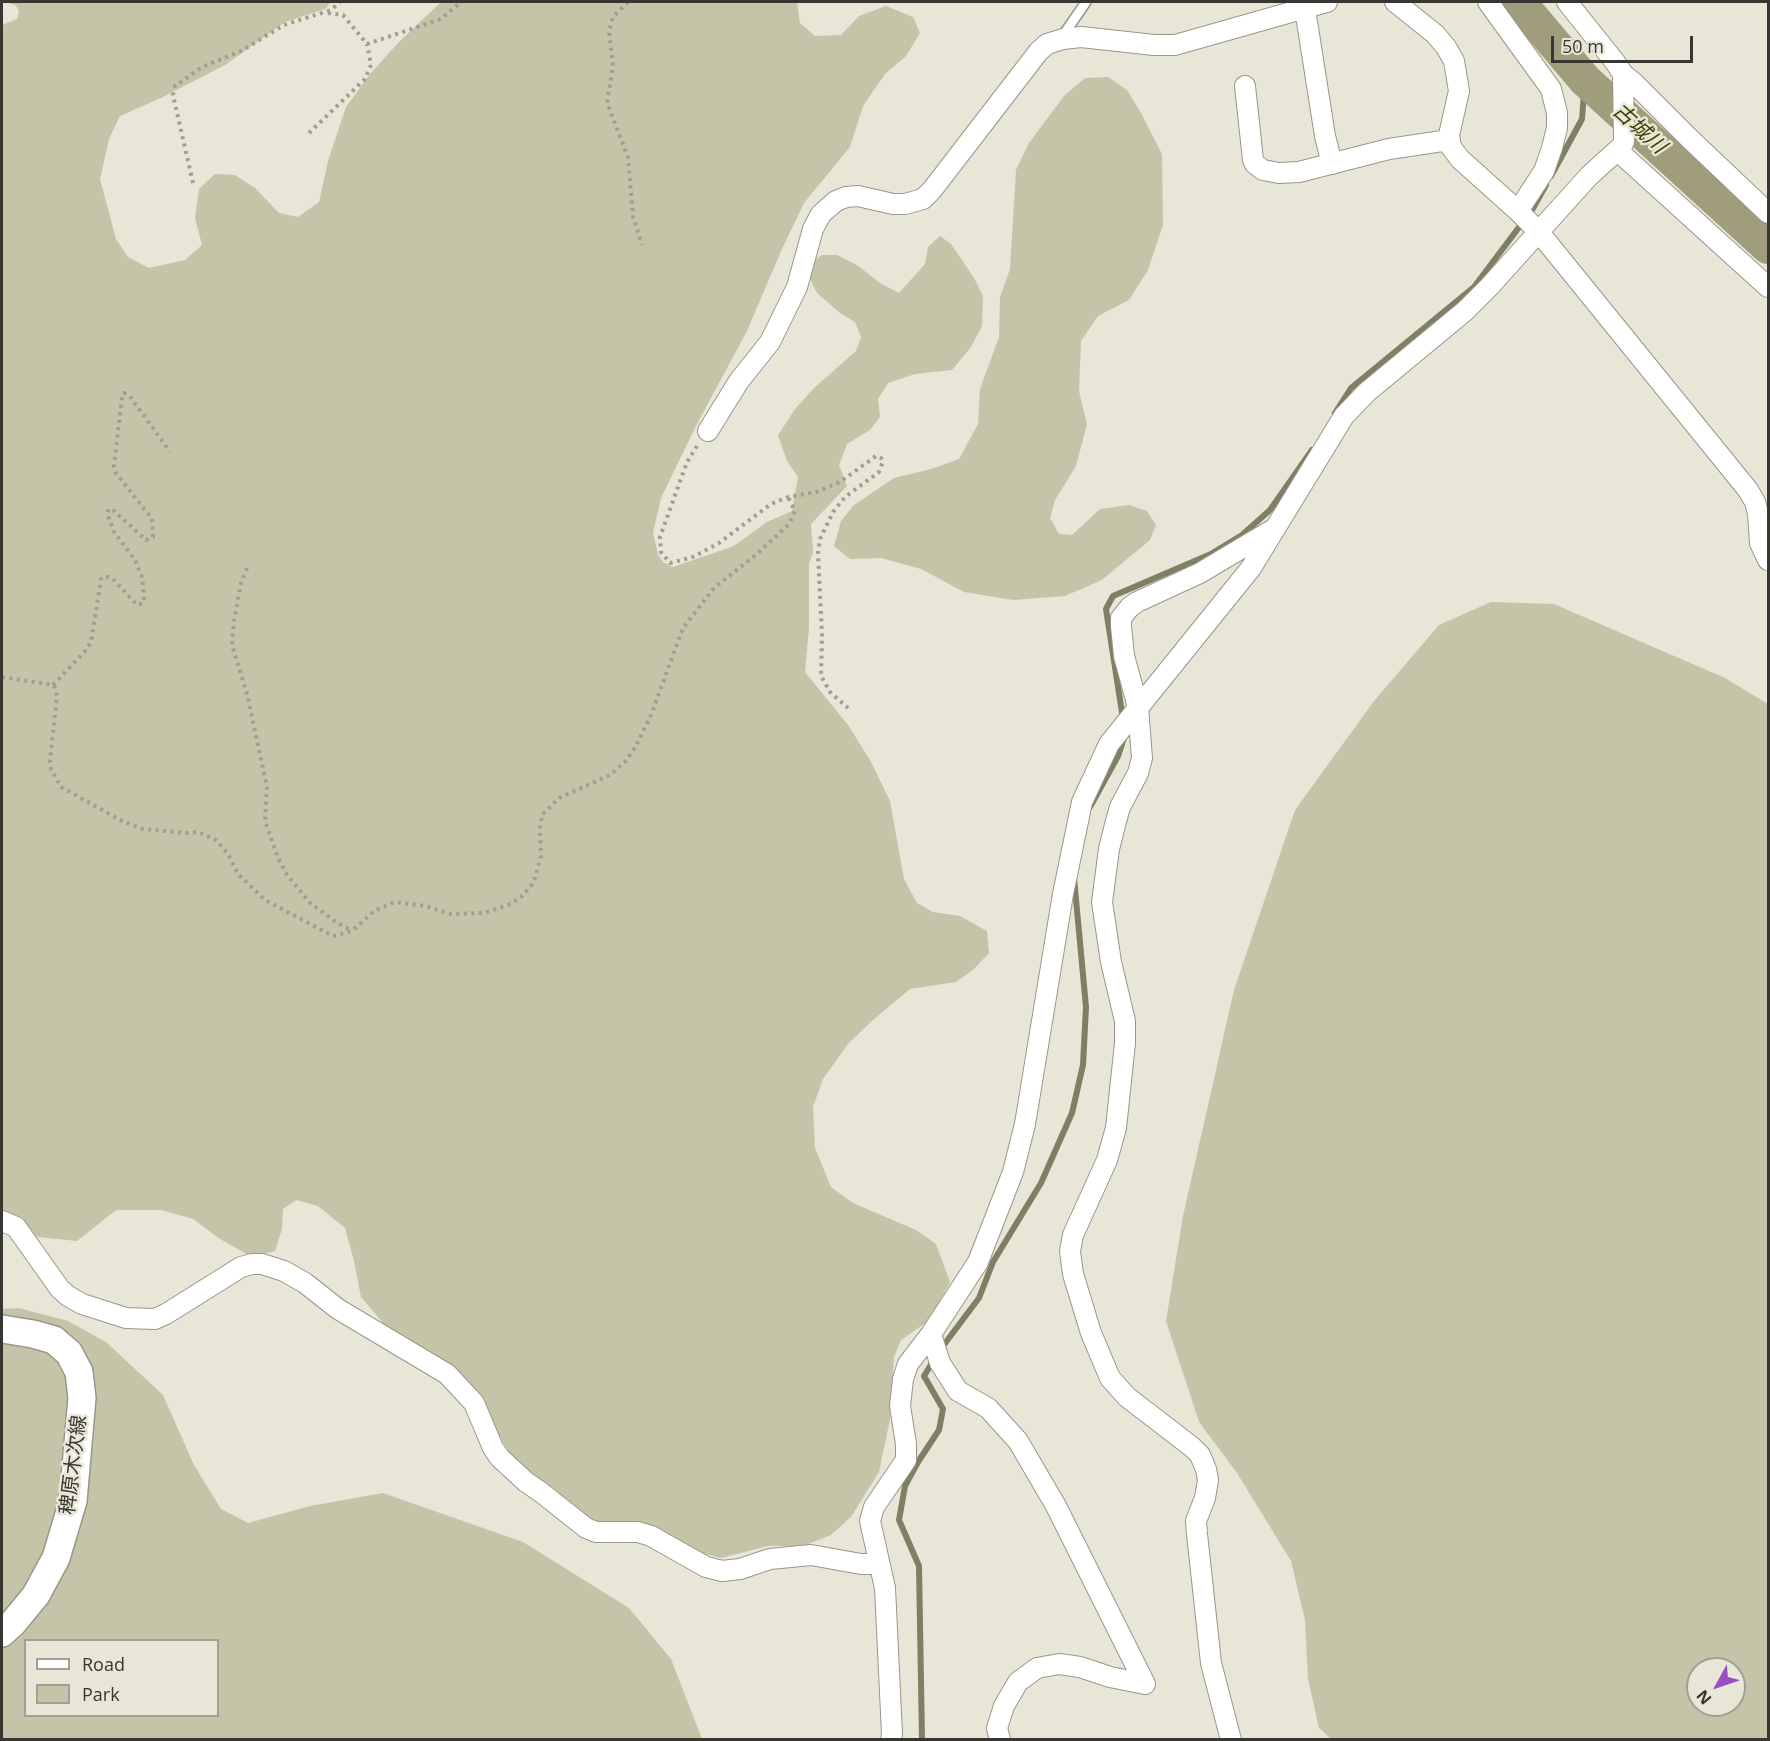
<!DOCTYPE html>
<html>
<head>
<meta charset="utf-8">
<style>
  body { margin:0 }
  #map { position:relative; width:1770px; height:1741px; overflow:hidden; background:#e7e6d7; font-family:"Open Sans",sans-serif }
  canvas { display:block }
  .frame { position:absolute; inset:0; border:3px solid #373630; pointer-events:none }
  .legend { position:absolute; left:24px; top:1639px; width:195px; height:78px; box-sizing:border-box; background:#e7e6d7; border:2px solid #a1a094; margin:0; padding:8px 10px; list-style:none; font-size:18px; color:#373630 }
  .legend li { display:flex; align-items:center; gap:12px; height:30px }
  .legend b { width:30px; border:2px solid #a1a094 }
  .north { position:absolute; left:1686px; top:1657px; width:60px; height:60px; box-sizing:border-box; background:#e7e6d7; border:2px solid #a1a094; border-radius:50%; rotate:230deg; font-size:16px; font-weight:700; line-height:24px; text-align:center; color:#373630 }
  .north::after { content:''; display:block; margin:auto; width:21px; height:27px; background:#974fc2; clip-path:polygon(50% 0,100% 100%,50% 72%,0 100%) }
  .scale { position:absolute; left:1551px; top:36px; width:142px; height:27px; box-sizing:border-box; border:3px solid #373630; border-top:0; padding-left:8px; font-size:18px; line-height:21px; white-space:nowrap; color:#373630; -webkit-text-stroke:4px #e7e6d7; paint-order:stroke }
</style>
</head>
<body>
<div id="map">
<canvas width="1770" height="1741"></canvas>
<div class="frame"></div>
<ul class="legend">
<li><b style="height:8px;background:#fff"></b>Road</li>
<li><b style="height:16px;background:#c6c4a8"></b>Park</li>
</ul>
<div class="north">N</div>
<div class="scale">50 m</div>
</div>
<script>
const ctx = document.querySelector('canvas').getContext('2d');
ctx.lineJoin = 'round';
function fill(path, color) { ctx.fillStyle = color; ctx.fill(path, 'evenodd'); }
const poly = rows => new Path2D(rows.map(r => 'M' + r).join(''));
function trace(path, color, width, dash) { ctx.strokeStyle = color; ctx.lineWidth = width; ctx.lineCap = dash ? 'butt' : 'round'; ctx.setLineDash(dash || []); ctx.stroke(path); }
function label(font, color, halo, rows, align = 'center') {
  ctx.font = font + ' "Open Sans","Noto Sans JP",sans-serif'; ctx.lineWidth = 5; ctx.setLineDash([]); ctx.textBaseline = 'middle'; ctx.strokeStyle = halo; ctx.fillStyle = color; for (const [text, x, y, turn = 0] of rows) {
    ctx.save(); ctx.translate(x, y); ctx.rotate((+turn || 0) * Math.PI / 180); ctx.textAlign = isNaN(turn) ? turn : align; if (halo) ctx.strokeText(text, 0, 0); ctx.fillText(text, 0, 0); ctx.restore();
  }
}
fill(poly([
  [5,2,331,2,325,9,285,22,225,65,161,98,120,116,109,139,100,179,116,239,128,257,149,268,185,260,202,245,195,218,199,189,215,174,235,175,255,188,279,213,298,217,319,202,328,161,346,107,370,74,400,41,441,2,797,2,800,23,815,36,841,35,859,16,886,6,913,17,920,33,906,56,885,74,863,106,850,147,804,203,782,249,746,333,698,422,661,498,653,533,658,554,663,562,673,567,734,546,767,522,792,511,798,477,787,461,778,435,795,409,814,388,856,351,861,337,855,322,840,313,817,293,806,271,814,260,822,255,837,255,857,265,880,283,899,293,925,264,928,247,940,236,951,244,974,278,983,296,982,326,971,347,952,370,915,374,888,383,878,399,880,417,870,430,847,444,839,465,847,486,811,524,813,552,809,564,809,628,805,672,848,725,870,760,890,801,904,879,917,903,933,912,960,916,987,931,989,953,973,970,956,982,910,989,873,1020,848,1044,823,1079,813,1107,815,1148,831,1187,853,1203,916,1230,936,1244,950,1282,930,1320,901,1340,894,1357,890,1419,879,1472,851,1517,831,1535,803,1546,768,1546,721,1558,697,1552,614,1526,588,1520,512,1457,494,1427,389,1330,361,1297,354,1261,345,1228,318,1206,296,1200,283,1209,282,1229,275,1251,252,1257,220,1239,193,1219,161,1210,116,1210,77,1241,38,1237,16,1220,2,1215,2,25,17,19,19,10,15,5],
  [1108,77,1127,90,1140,111,1162,154,1163,225,1148,270,1129,300,1098,316,1081,341,1079,391,1087,424,1076,466,1055,500,1050,518,1059,534,1072,535,1100,509,1129,505,1147,511,1156,525,1150,540,1102,580,1065,596,1013,600,964,592,921,569,881,558,850,559,834,546,841,521,854,505,894,478,931,469,959,459,978,424,980,389,999,337,1000,297,1010,269,1016,170,1029,143,1064,96,1085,78],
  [1491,602,1554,604,1725,678,1768,704,1768,1739,1331,1739,1319,1728,1308,1679,1305,1620,1291,1561,1237,1473,1199,1422,1166,1321,1183,1216,1234,990,1295,810,1374,701,1439,625],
  [1698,1669,1734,1669,1734,1705,1698,1705],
  [19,1308,68,1321,106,1342,163,1395,194,1465,221,1509,248,1523,310,1506,383,1493,523,1542,629,1608,671,1659,702,1739,2,1739,2,1309],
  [26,1640,218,1640,218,1716,26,1716]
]), '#c6c4a8');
trace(poly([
  [1551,176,1582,119,1585,80],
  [1335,413,1351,388,1474,287,1532,210,1546,185],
  [1123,719,1106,609,1113,596,1211,554,1242,535,1270,510,1312,450],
  [1090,807,1118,756,1125,735],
  [940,1350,979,1298,993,1262,1041,1183,1072,1113,1083,1065,1086,1007,1074,878],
  [922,1740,919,1566,899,1520,905,1486,918,1462,939,1430,943,1409,924,1376,935,1358]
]), '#807e65', 6);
trace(poly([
  [1519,2,1585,80,1768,247]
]), '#a09d7c', 34);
const service = poly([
  [1063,39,1064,34,1086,2]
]);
const minor = poly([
  [1395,2,1435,34,1446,47,1454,61,1459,91,1449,135,1451,147,1460,159,1518,211,1538,231,1748,490,1755,502,1758,513,1760,543,1768,560],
  [1488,2,1551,89,1557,113,1557,128,1552,148,1544,171,1518,211],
  [1305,9,1325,136,1332,164],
  [1623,74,1633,82,1689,138,1768,213],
  [1245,86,1253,160,1255,164,1263,170,1279,173,1299,172,1389,149,1449,140],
  [1618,151,1768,287],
  [708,431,739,381,770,342,797,287,813,229,821,214,836,201,846,197,858,196,893,204,905,204,923,199,932,190,1039,51,1047,44,1063,39,1081,37,1154,45,1175,45,1327,2],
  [2,1221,16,1227,60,1289,68,1296,82,1304,126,1318,155,1319,166,1314,241,1267,252,1264,262,1264,284,1271,305,1283,338,1309,447,1374,474,1403,493,1448,500,1458,526,1482,542,1493,586,1528,596,1532,638,1532,651,1536,706,1567,722,1571,740,1569,770,1559,811,1555,861,1564,879,1564],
  [931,1334,940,1363,958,1391,988,1408,1018,1441,1056,1506,1145,1684,1110,1677,1080,1667,1059,1664,1037,1668,1018,1682,1004,1706,997,1728,1000,1740],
  [891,1740,892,1734,885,1588,870,1521,874,1507,906,1460,906,1444,900,1406,903,1379,908,1364,931,1334,978,1262,1013,1172,1025,1124,1063,894,1082,802,1109,744,1251,568,1344,416,1367,392,1465,311,1489,287,1589,176,1622,146,1624,141,1623,74,1615,62,1567,2],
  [1231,1740,1211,1663,1197,1534,1196,1521,1205,1498,1208,1480,1206,1469,1200,1455,1192,1447,1127,1397,1110,1378,1091,1333,1073,1274,1070,1251,1073,1235,1107,1160,1116,1128,1125,1043,1125,1021,1111,962,1102,902,1109,849,1115,825,1120,807,1138,773,1142,758,1138,707,1124,656,1121,626,1121,618,1130,607,1137,602,1200,573,1272,530]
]);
const secondary = poly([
  [2,1329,33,1334,54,1340,69,1353,79,1372,82,1398,73,1501,56,1558,36,1595,13,1623,2,1633]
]);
trace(service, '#989789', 12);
trace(minor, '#989789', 22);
trace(secondary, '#989789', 30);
trace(poly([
  [628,2,613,17,609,31,613,66,607,103,628,157,633,217,642,245],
  [328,13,343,15,367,44,441,19,461,2],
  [309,133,365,79,371,65,367,44],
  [193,183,173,95,175,86,202,67,241,51,284,25,331,10,340,2],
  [697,446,687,462,660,537,661,552,670,563,693,557,719,543,771,504,788,497,816,492,840,482,876,456,881,458,883,461,879,472,845,497,833,512,820,539,818,553,822,635,821,676,830,692,848,708],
  [247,568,241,583,234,621,232,645,247,694,267,787,265,821,278,858,287,875,310,903,336,922,352,931],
  [2,677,53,685,55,688,57,696,50,761,51,769,61,787,122,821,143,829,187,833,198,832,216,840,228,854,238,874,265,900,333,936,352,931,374,911,395,902,425,906,451,914,484,913,511,904,522,896,531,886,535,878,541,856,540,828,542,815,559,798,610,775,625,762,636,746,651,715,683,628,714,588,757,554,789,524,795,511,788,497],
  [53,685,86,650,91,642,101,579,105,576,112,578,137,605,143,603,144,598,142,577,135,560,114,532,107,513,109,509,112,509,146,540,153,537,152,519,116,473,114,466,122,397,124,393,129,395,170,452]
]), '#9f9e92', 4, [3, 4.5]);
trace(service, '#fff', 9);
trace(minor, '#fff', 20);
trace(secondary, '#fff', 27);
label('20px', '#373630', '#e7e6d7', [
  ["稗原木次線",74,1465,-83]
]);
label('italic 21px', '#433e00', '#e7e6d7', [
  ["古城川",1639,129,42]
]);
</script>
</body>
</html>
